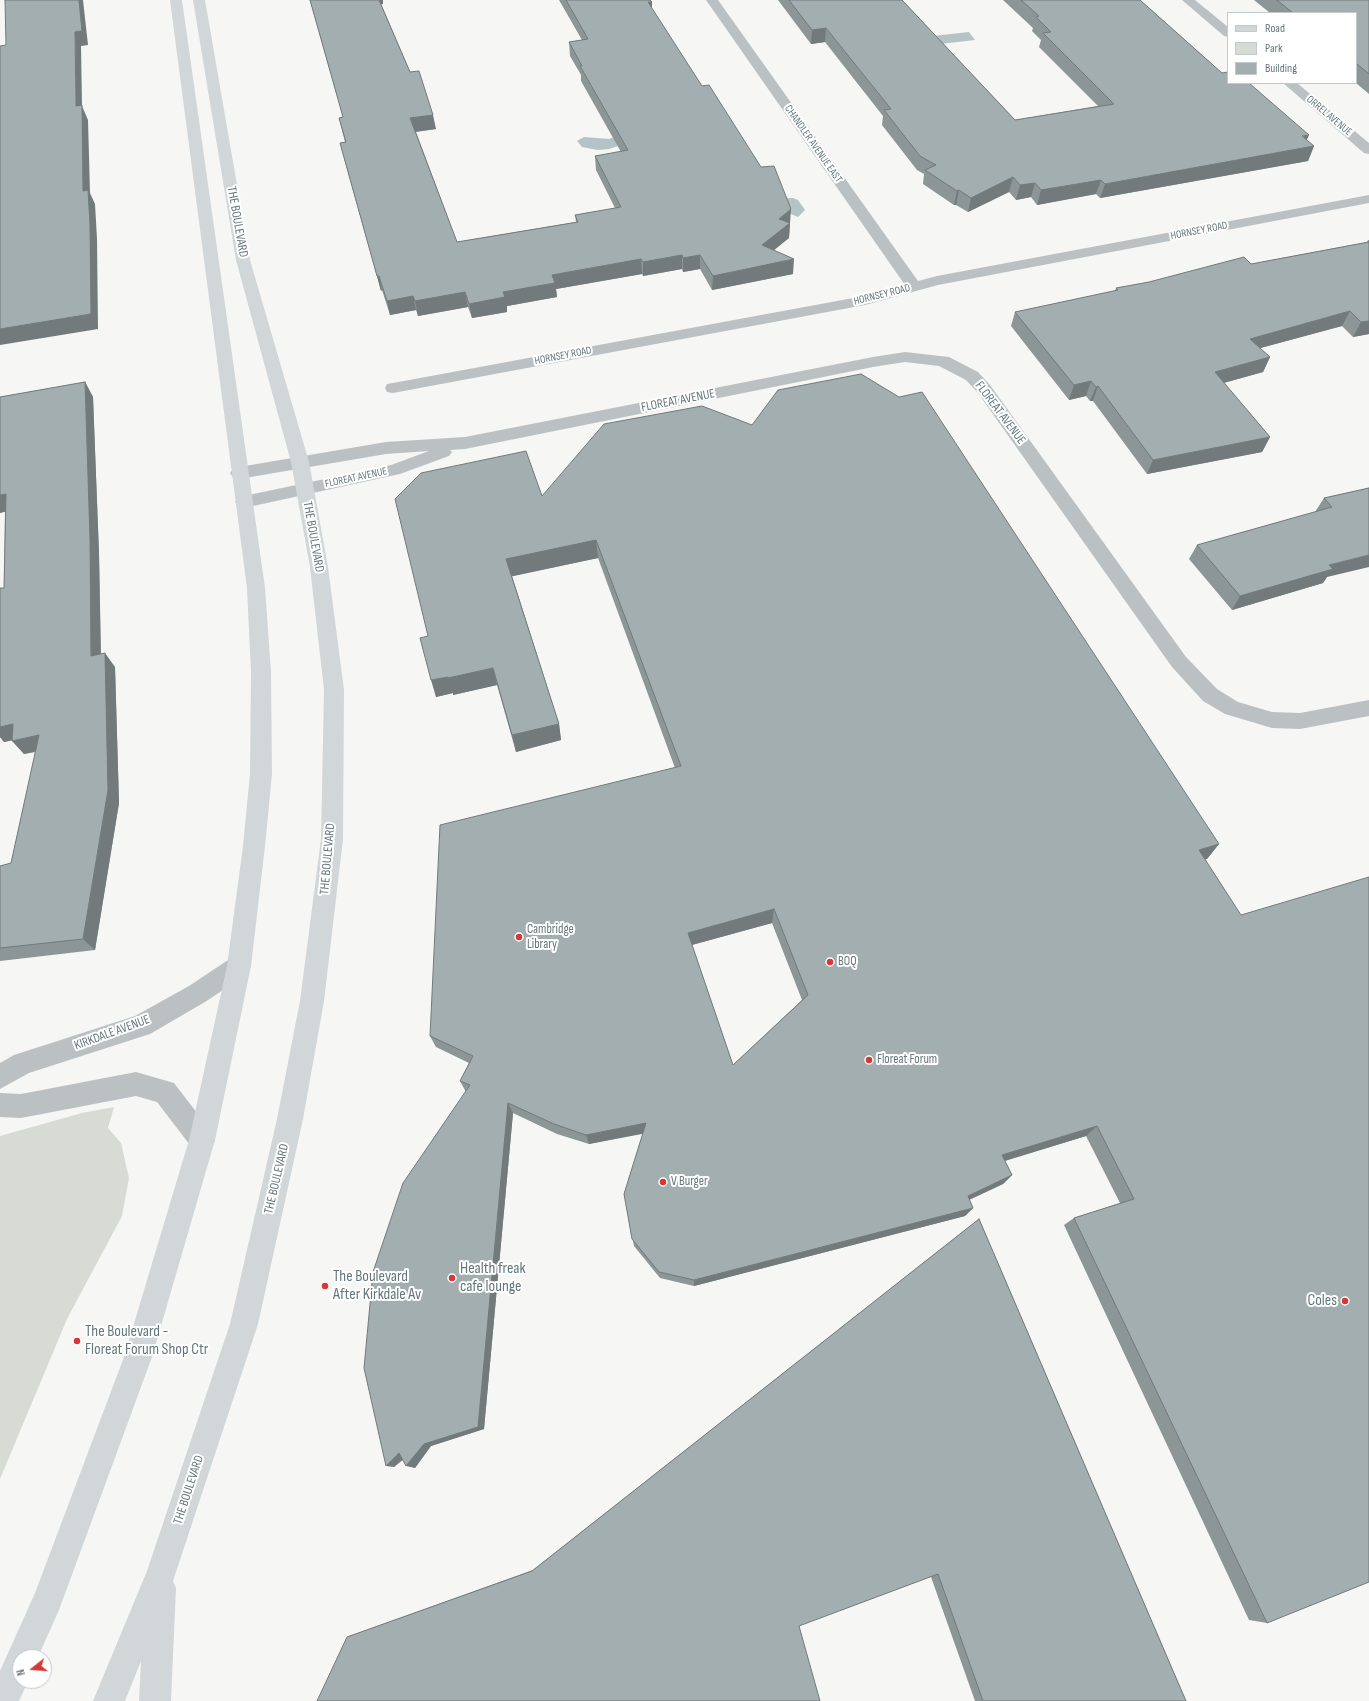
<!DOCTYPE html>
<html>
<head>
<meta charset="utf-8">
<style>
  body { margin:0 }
  #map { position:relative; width:1369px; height:1701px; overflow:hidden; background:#f6f6f4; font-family:"Sofia Sans Condensed",sans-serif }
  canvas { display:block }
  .legend { position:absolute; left:1227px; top:12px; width:130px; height:72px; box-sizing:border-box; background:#fff; border:1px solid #c1c9cb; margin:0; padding:5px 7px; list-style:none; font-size:12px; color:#64777c }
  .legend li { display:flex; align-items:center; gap:8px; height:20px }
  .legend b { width:20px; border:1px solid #c1c9cb }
  .north { position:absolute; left:12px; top:1649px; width:40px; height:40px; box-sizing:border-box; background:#fff; border:1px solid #c1c9cb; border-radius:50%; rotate:253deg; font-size:11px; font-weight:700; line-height:16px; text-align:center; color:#64777c }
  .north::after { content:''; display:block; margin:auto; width:14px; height:18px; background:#d43936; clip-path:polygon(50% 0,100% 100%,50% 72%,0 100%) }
</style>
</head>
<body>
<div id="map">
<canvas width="1369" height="1701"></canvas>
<ul class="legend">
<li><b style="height:5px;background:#d1d6d8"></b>Road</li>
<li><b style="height:11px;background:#d7dbd3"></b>Park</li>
<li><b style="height:11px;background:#a3aeb0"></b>Building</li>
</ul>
<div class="north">N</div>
</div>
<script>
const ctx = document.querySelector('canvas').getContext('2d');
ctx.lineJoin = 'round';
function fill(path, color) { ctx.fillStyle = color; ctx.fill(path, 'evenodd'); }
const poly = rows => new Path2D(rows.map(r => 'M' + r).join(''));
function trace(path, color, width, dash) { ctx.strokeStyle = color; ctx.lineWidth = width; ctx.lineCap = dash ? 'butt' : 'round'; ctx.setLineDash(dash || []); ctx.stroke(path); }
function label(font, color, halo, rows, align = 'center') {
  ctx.font = font + ' "Sofia Sans Condensed",sans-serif'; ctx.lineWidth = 4; ctx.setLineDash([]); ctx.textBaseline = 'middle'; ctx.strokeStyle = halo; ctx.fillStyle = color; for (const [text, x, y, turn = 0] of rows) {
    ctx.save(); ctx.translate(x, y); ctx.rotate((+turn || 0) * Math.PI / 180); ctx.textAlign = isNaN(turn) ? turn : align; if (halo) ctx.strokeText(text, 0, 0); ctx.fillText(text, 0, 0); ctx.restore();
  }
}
fill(poly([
  [114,1107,108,1128,121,1143,129,1178,122,1216,67,1319,0,1479,0,1136,82,1113]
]), '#d7dbd3');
fill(poly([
  [969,32,975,40,940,44,933,36],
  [619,135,618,146,609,149,598,150,582,147,577,141,584,137,609,139],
  [793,198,798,200,805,210,798,217,767,204,773,199]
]), '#b4c3c5');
fill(poly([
  [706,0,718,0,918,281,937,276,1369,195,1369,203,938,285,865,305,393,393,387,392,385,388,387,384,393,383,864,296,905,285,706,0],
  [1182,0,1195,0,1228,27,1228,37,1224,36,1182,0],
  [1283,83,1297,83,1369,143,1369,154,1364,153,1283,83],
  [905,352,949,357,978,372,990,385,1186,657,1217,689,1238,702,1272,712,1300,713,1369,700,1369,716,1300,729,1272,728,1225,714,1203,701,1172,667,978,393,966,380,939,366,905,362,873,367,465,449,450,450,452,452,449,456,400,474,244,508,238,506,235,502,238,498,244,496,391,465,429,451,386,454,239,479,233,477,230,473,233,469,239,467,386,442,465,437,873,357,905,352],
  [239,955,247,958,251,966,247,974,205,1002,150,1034,29,1073,0,1089,0,1063,14,1055,135,1016,189,986,231,958,239,955],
  [136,1072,174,1083,211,1131,215,1140,211,1149,202,1153,193,1149,157,1102,136,1096,21,1118,0,1117,0,1093,21,1094,136,1072]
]), '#bbc1c3');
fill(poly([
  [170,0,182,0,265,588,271,672,272,774,265,846,251,966,215,1140,152,1357,59,1610,38,1657,20,1657,20,1681,28,1681,19,1701,0,1701,0,1671,35,1593,124,1357,189,1140,227,966,243,846,250,774,251,672,247,588,170,0],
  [193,0,205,0,250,260,309,462,328,567,344,690,343,839,324,1001,303,1119,258,1324,173,1581,176,1588,171,1701,139,1701,141,1661,125,1701,93,1701,147,1571,230,1324,277,1119,300,1001,321,839,324,690,310,567,291,462,236,260,193,0]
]), '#d1d6d8');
fill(poly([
  [310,0,383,0,383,4,381,4,410,72,436,129,416,132,457,242,576,222,575,215,615,208,596,170,595,156,621,152,581,81,581,75,570,56,569,42,582,40,559,0,650,0,652,2,652,9,790,223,789,238,773,250,793,274,712,290,700,269,683,272,682,269,643,276,642,274,556,289,557,297,507,306,507,312,472,318,468,307,418,316,416,310,390,315,382,290,381,291,344,158,340,143,345,142,339,118,343,117],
  [778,0,902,0,1015,120,1098,106,1039,47,1041,40,1032,31,1033,28,1003,0,1140,0,1222,73,1314,146,1308,161,1100,198,1096,194,1037,205,1031,197,1016,200,1009,192,968,212,956,205,954,205,923,184,924,174,917,170,882,125,883,116,825,42,811,44],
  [1254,0,1369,0,1369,94,1356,83,1356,13,1270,13],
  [1368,240,1369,240,1369,334,1353,337,1342,326,1260,348,1270,357,1263,372,1224,383,1270,437,1262,452,1147,474,1093,401,1090,401,1086,396,1069,400,1011,326,1015,312,1115,291,1116,288,1251,264,1367,242],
  [85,382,93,397,99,554,101,654,115,667,119,803,95,950,0,961,0,866,11,863,36,752,24,754,12,740,4,742,0,737,0,588,4,588,5,511,0,513,0,397],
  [1369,488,1327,577,1323,583,1232,610,1189,559,1197,545,1315,512,1324,498],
  [542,496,1219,844,1207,859,1205,859,1267,1623,1249,1620,1064,1225,1074,1218,1120,1203,1086,1136,1005,1161,1012,1175,1003,1184,969,1200,973,1208,965,1216,694,1286,660,1278,634,1246,624,1194,643,1133,589,1144,557,1134,513,1113,484,1429,431,1446,415,1468,403,1460,394,1467,466,1092,460,1081,469,1063,436,1047,430,1036,675,768,598,558,512,576,559,724,561,740,516,752,497,685,453,695,453,693,436,697,428,636],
  [772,923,802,1000,733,1065,692,945],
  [979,1219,1186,1701,975,1701,931,1577,347,1637,533,1570]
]), '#8c9697');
fill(poly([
  [79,0,83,0,88,45,81,46,82,106,88,120,90,193,95,204,97,239,98,329,0,345,0,329,83,191,76,106,75,32],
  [377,0,383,0,383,4,378,5],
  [648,2,652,2,652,16],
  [826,28,825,42,811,44,812,30],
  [433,115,436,129,413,132,410,118],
  [1309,135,1303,148,1314,146,1308,161,1100,198,1105,184],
  [1013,177,1009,192,968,212,971,198],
  [1101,180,1096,194,1037,205,1041,190],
  [1035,183,1031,197,1016,200,1020,185],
  [959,190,956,205,954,205,957,191],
  [791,209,789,238,762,260,762,245,779,219],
  [682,255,682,269,643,276,643,262],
  [700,255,700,269,683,272,683,258],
  [641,259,642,274,556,289,557,297,507,306,507,312,472,318,469,304,503,292,552,275],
  [794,259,793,274,712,290,713,276],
  [377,276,379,276,382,290,381,291],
  [465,292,468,307,418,316,415,301],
  [413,296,416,310,390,315,387,301],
  [1350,311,1342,326,1242,353,1250,339],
  [1369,321,1369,334,1353,337,1361,322],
  [1270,357,1263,372,1208,387,1215,372],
  [1091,381,1086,396,1069,400,1074,385],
  [85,382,93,397,99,554,101,670,91,656],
  [1098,386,1093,401,1090,401,1096,387],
  [1270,437,1262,452,1147,474,1153,460],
  [6,494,16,509,0,513,0,495],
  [596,540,598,558,509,577,506,559],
  [1369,555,1369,567,1327,577,1323,583,1232,610,1240,596,1329,565],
  [105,653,115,667,119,803,95,950,83,939],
  [493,668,497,685,453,695,453,693,436,697,431,680],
  [13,724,24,738,4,742,0,737,0,727],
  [559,724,561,740,516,752,512,735],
  [39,735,50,748,24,754,12,741],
  [1219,844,1207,859,1187,864,1199,850],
  [774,909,772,923,688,946,688,933],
  [508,1103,513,1113,484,1429,431,1446,415,1468,406,1466],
  [646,1123,647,1133,589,1144,586,1135],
  [1097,1126,1086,1136,994,1164,1002,1155],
  [1012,1175,1003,1184,960,1204,968,1196],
  [973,1208,965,1216,694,1286,694,1280],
  [399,1453,407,1455,394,1467,386,1466]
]), '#727a7b');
const building = poly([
  [5,0,79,0,82,31,75,32,76,106,82,105,83,191,88,190,90,224,91,314,0,329,0,46,6,45,5,0],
  [310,0,379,0,410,72,419,71,433,115,410,118,457,242,578,222,575,215,621,207,595,156,628,150,580,66,582,66,569,42,588,39,566,0,650,0,652,2,648,2,702,86,709,85,761,167,774,166,791,209,779,219,790,223,762,245,794,259,713,276,700,255,683,258,682,255,643,262,641,259,552,275,555,283,503,292,505,297,469,304,465,292,415,301,413,296,387,301,379,276,377,276,340,143,346,142,339,118,343,117,310,0],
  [789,0,902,0,1015,120,1114,104,1043,33,1051,32,1036,17,1039,16,1021,0,1140,0,1222,73,1228,72,1228,83,1249,83,1309,135,1302,136,1314,146,1105,184,1101,180,1041,190,1035,183,1020,185,1013,177,971,198,959,190,957,191,925,170,936,165,920,156,884,110,891,109,826,28,812,30,789,0],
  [1277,0,1369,0,1369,74,1356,63,1356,13,1293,13,1277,0],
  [1369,242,1369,321,1361,322,1350,311,1250,339,1270,357,1215,372,1270,437,1153,460,1098,386,1096,387,1091,381,1074,385,1015,312,1118,290,1116,288,1149,282,1244,257,1251,264,1369,242],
  [861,374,899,397,922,392,1219,844,1199,850,1241,915,1369,877,1369,1582,1267,1623,1074,1218,1134,1199,1097,1126,1002,1155,1012,1175,968,1196,973,1208,694,1280,659,1272,632,1239,624,1194,646,1123,586,1135,554,1124,508,1103,478,1427,424,1444,406,1466,399,1453,386,1466,364,1368,373,1272,403,1183,470,1085,460,1081,473,1056,430,1036,440,825,681,766,596,540,506,559,559,724,512,735,493,668,448,678,448,677,431,680,420,638,428,636,395,499,421,473,526,451,542,496,604,424,702,406,752,425,778,390,861,374],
  [774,909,808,995,733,1065,688,933,774,909],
  [85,382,90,539,91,656,105,653,108,790,83,939,0,948,0,866,11,863,39,735,12,741,13,724,0,727,0,588,4,588,6,494,0,495,0,397,85,382],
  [1369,488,1369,555,1329,565,1333,569,1240,596,1197,545,1332,507,1324,498,1369,488],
  [979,1219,1186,1701,983,1701,938,1574,799,1626,820,1701,317,1701,347,1637,532,1571,979,1219]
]);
fill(building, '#a3aeb0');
trace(building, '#727a7b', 1);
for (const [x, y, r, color] of [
  [519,937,4,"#d43936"],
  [830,962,4,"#d43936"],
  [869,1060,4,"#d43936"],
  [663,1182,4,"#d43936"],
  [452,1278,4,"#d43936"],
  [325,1286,4,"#d43936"],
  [1345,1301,4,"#d43936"],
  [77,1341,4,"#d43936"]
]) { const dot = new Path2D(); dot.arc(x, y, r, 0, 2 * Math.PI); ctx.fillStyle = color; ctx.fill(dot); trace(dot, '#fff', 1.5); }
label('11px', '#64777c', '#fff', [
  ["ORREL AVENUE",1329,116,40],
  ["CHANDLER AVENUE EAST",813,144,55],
  ["HORNSEY ROAD",1199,231,-11],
  ["HORNSEY ROAD",882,295,-14],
  ["HORNSEY ROAD",563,356,-11],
  ["FLOREAT AVENUE",356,478,-12]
]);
label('13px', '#64777c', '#fff', [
  ["THE BOULEVARD",237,222,80],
  ["FLOREAT AVENUE",678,401,-11],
  ["FLOREAT AVENUE",1000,413,53],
  ["THE BOULEVARD",313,537,80],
  ["THE BOULEVARD",328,859,-85],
  ["KIRKDALE AVENUE",112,1033,-20],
  ["THE BOULEVARD",277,1179,-77],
  ["THE BOULEVARD",189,1490,-72]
]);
label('13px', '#64777c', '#fff', [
  ["Cambridge",527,930],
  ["Library",527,945],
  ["BOQ",838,962],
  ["Floreat Forum",877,1060],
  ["V Burger",671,1182]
], 'left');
label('16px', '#64777c', '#fff', [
  ["Health freak",460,1269],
  ["cafe lounge",460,1287],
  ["The Boulevard",333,1277],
  ["After Kirkdale Av",333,1295],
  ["Coles",1337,1301,"right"],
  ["The Boulevard -",85,1332],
  ["Floreat Forum Shop Ctr",85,1350]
], 'left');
</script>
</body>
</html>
